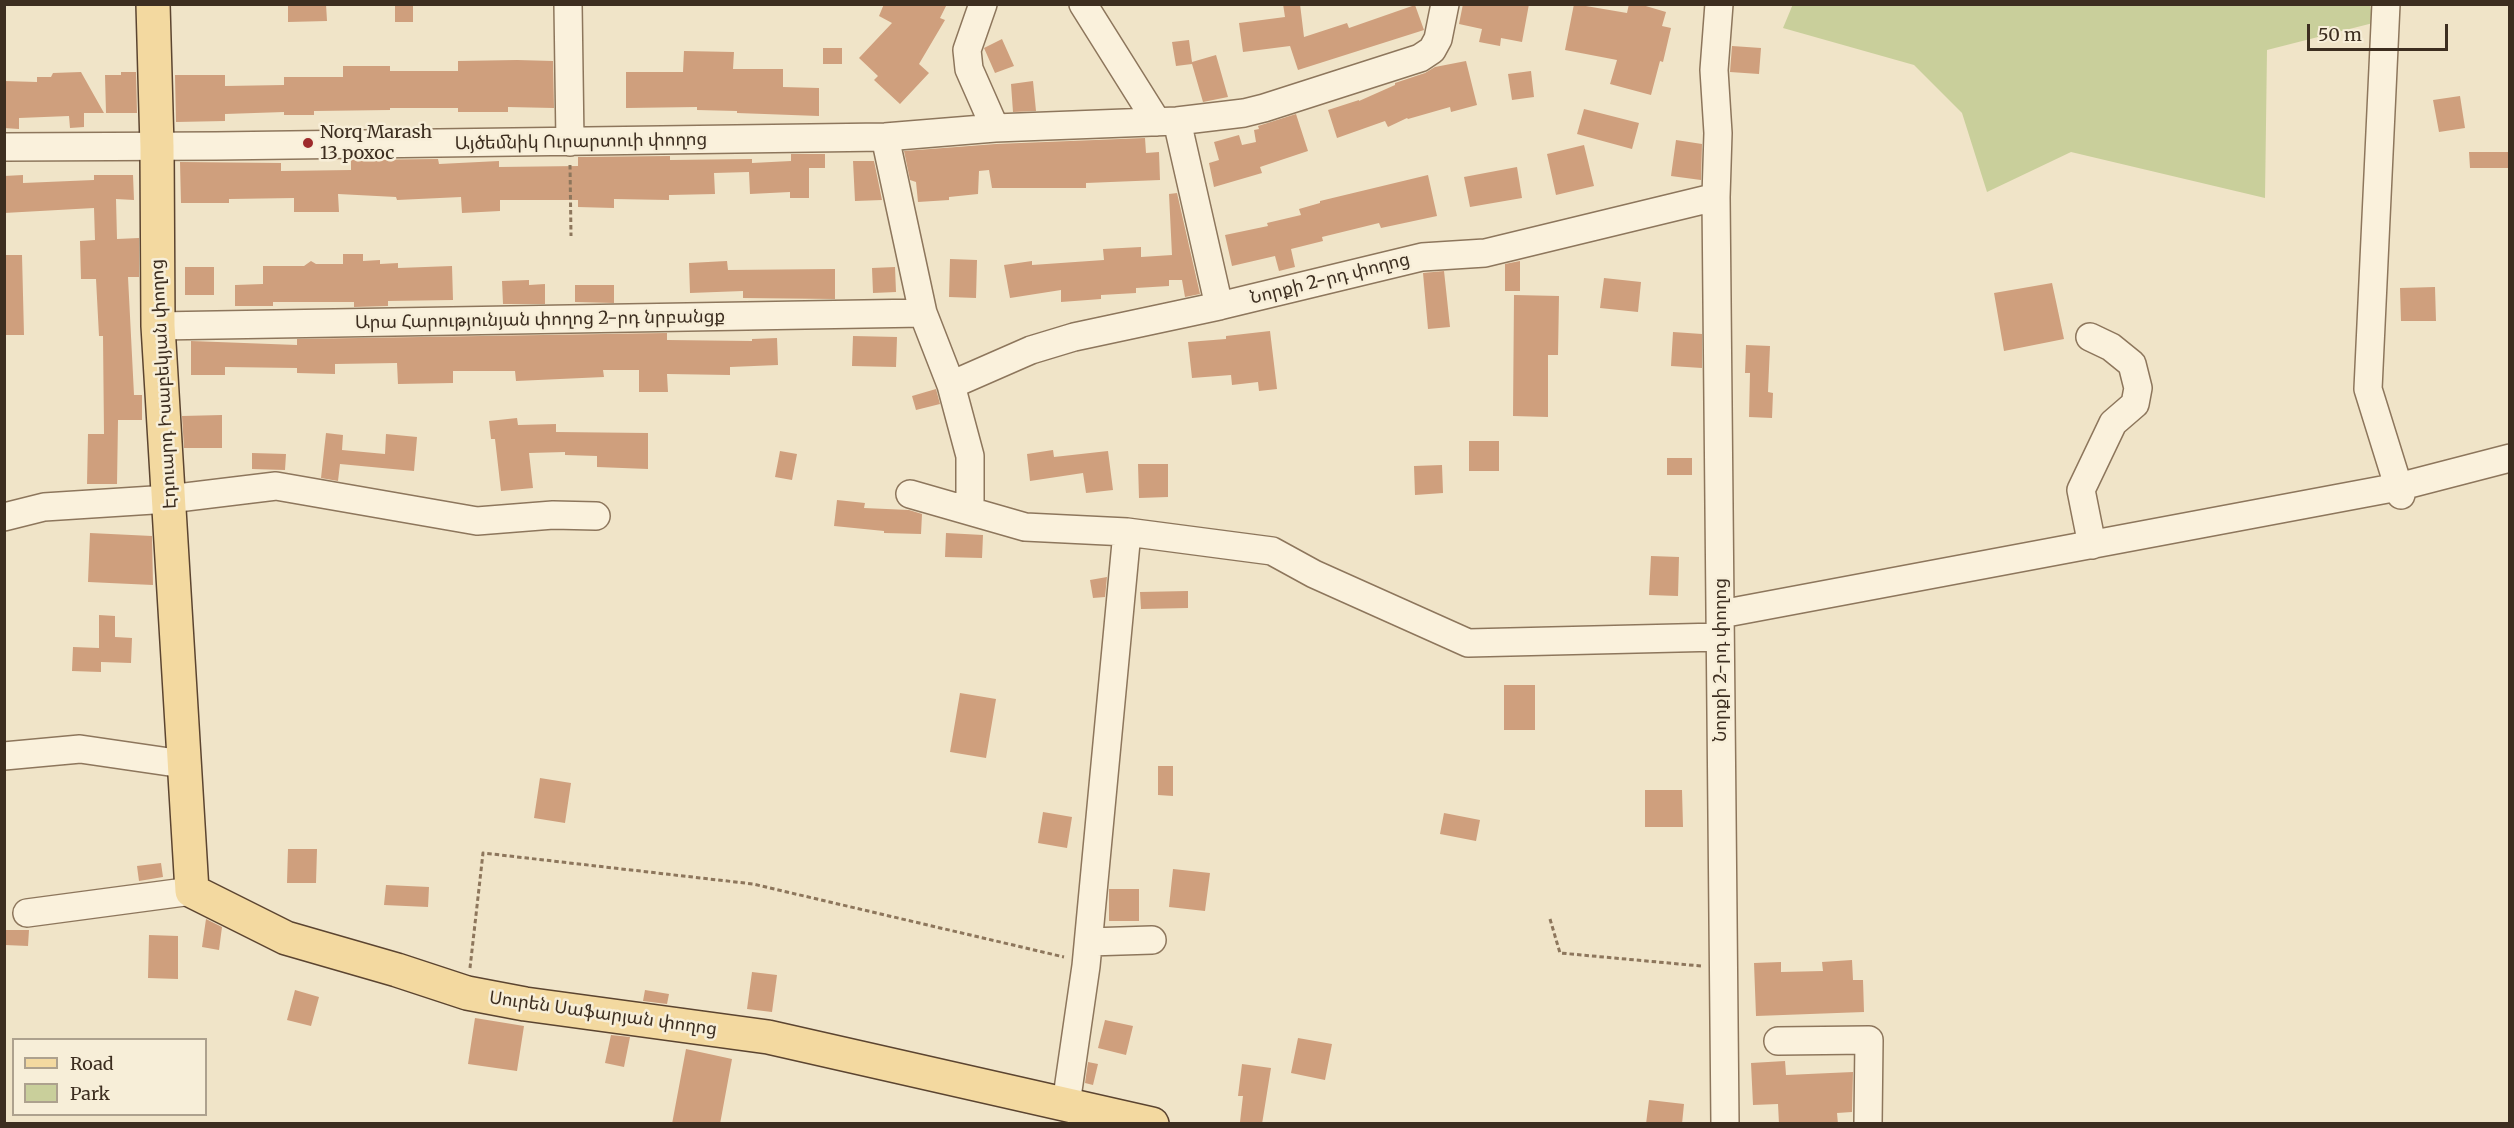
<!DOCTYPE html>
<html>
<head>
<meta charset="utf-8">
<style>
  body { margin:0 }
  #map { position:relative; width:2514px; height:1128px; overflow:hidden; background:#f0e4c8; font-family:Merriweather,serif }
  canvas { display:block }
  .frame { position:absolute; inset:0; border:6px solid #3d2e20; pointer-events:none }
  .legend { position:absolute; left:12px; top:1038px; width:195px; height:78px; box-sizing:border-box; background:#f7eed8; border:2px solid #ada18e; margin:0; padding:8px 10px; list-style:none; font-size:18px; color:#3d2e20 }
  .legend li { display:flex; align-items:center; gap:12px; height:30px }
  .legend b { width:30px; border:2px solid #ada18e }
  .scale { position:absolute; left:2307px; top:24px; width:141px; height:27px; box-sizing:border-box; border:3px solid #3d2e20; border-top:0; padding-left:8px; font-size:18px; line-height:21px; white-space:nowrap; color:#3d2e20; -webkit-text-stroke:4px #f7eed8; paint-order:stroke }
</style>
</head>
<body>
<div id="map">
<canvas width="2514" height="1128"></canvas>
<div class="frame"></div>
<ul class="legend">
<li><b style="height:8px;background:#f3d9a0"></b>Road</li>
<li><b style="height:16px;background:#c9cf9b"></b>Park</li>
</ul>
<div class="scale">50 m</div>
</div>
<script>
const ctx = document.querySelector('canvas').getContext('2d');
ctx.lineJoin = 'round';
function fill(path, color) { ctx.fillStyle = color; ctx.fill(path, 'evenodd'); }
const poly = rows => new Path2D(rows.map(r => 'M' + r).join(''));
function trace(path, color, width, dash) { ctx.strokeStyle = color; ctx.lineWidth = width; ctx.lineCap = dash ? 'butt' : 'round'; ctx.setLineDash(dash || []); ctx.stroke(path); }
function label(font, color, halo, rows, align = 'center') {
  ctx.font = font + ' Merriweather,"Noto Sans Armenian",serif'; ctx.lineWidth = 5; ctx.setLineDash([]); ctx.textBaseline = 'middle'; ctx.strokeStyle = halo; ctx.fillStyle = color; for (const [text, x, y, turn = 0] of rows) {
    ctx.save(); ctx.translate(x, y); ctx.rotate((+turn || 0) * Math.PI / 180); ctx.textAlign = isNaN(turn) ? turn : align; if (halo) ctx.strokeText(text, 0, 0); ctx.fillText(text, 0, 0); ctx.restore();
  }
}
fill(poly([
  [1793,4,2370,4,2373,23,2267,50,2265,198,2071,152,1987,192,1962,113,1914,65,1783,28]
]), '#c9cf9b');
fill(poly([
  [288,4,326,4,327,21,288,22],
  [395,4,413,4,413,22,395,22],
  [884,4,947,4,940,18,945,20,919,64,929,73,900,104,874,80,878,76,859,58,892,23,879,16],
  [1283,4,1300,4,1304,37,1347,23,1349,28,1415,5,1424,30,1298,70,1290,46,1243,52,1239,23,1285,17],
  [1463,4,1529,4,1522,42,1501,38,1500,46,1479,42,1482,29,1459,24],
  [1574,4,1627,13,1629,4,1639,4,1666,12,1662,26,1671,28,1663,62,1660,61,1651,95,1610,84,1617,60,1565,50],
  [1002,39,1014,66,995,73,984,48],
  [1189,40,1192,62,1216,55,1228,97,1203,102,1192,64,1176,66,1172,42],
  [1732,46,1761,48,1759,74,1730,72],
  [823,48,842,48,842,64,823,64],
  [684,51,734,52,733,69,783,69,783,87,819,88,819,116,737,113,737,111,697,110,697,107,626,108,626,72,683,72],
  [517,60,553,61,554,108,508,107,508,112,458,112,458,108,390,108,390,110,314,111,314,115,284,115,284,112,225,114,225,121,176,122,175,75,225,75,225,86,284,85,284,77,343,77,343,66,390,66,390,71,458,71,458,61],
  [1466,61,1477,105,1451,112,1450,107,1408,119,1407,118,1388,127,1385,121,1337,138,1328,110,1359,100,1359,101,1395,85,1395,83,1425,73,1435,67],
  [1531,71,1534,97,1512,100,1508,74],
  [81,72,104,113,84,113,84,127,70,128,69,116,19,118,19,129,4,128,4,81,37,82,37,77,51,77,53,73],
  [121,72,136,72,137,113,106,113,105,75,121,75],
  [1033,81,1036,111,1013,112,1011,84],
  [2460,96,2465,128,2439,132,2433,100],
  [1584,109,1639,123,1632,149,1577,134],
  [1296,114,1308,151,1260,167,1262,173,1214,187,1209,163,1219,160,1214,142,1239,135,1242,145,1256,142,1254,130,1259,129,1258,126],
  [1145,138,1146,153,1159,152,1160,180,1086,183,1086,188,992,188,989,170,979,171,978,194,949,197,949,200,918,202,916,182,910,180,904,151,996,144],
  [1676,140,1702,144,1701,180,1671,176],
  [1584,145,1594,186,1556,195,1547,154],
  [2469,152,2508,152,2508,168,2470,168],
  [791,154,825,154,825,168,809,168,809,198,790,198,790,192,750,194,749,172,714,173,715,194,669,195,669,200,614,199,614,208,578,207,578,200,500,200,500,211,462,213,461,197,397,200,396,197,338,194,339,212,294,212,294,198,229,199,229,203,181,203,180,162,281,163,281,171,351,170,351,160,438,159,439,164,499,161,499,167,578,166,578,157,670,156,670,160,752,159,752,163,791,161],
  [853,161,874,161,882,200,855,201],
  [1517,167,1522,198,1470,207,1464,177],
  [23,175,23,183,94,180,94,175,133,175,134,200,116,199,117,239,139,238,139,277,128,277,134,395,142,395,142,420,118,420,117,484,87,484,88,434,104,434,103,336,99,336,96,279,81,279,80,241,95,240,94,208,4,213,4,176],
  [1428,175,1437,216,1381,228,1379,223,1322,237,1323,241,1291,249,1295,267,1279,271,1275,256,1232,266,1225,235,1268,226,1267,223,1301,215,1299,209,1320,203,1320,201],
  [1177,193,1200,294,1185,297,1182,280,1169,280,1169,286,1136,288,1136,293,1101,295,1101,299,1061,302,1061,290,1010,298,1004,265,1032,261,1032,265,1104,260,1103,249,1141,247,1141,257,1172,255,1169,194],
  [343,254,363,254,363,261,380,260,380,264,398,263,398,268,452,266,453,300,388,301,388,306,354,307,354,302,273,302,273,306,235,306,235,285,263,284,263,266,304,266,311,261,316,264,343,264],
  [4,255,22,255,24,335,4,335],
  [950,259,977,260,976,298,949,297],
  [727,261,728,270,835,269,835,299,743,298,743,291,690,293,689,263],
  [1520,261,1520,291,1505,291,1505,264],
  [185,267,214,267,214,295,185,295],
  [895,267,896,292,873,293,872,268],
  [1444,271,1450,327,1428,329,1423,273],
  [1604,278,1641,282,1638,312,1600,308],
  [529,280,529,285,545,284,545,304,503,304,502,281],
  [2052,283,2064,339,2004,351,1994,293],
  [575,285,614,285,614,303,575,302],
  [2435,287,2436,321,2401,321,2400,288],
  [1514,295,1559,296,1558,355,1548,355,1548,417,1513,416],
  [1270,331,1277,389,1259,391,1258,382,1232,385,1231,375,1192,378,1188,342,1226,339,1226,336],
  [1673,332,1702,334,1702,368,1671,366],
  [667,333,667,340,752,341,752,339,777,338,778,365,730,367,730,375,667,374,668,392,639,392,639,370,603,370,604,377,516,381,515,371,453,371,453,383,398,384,397,363,335,364,335,374,297,373,297,368,225,367,225,375,191,375,191,341,297,345,297,339],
  [853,336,897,337,896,367,852,366],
  [1746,345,1770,346,1768,392,1773,393,1772,418,1749,417,1750,373,1745,373],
  [936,389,940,404,916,410,912,396],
  [222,415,222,448,184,448,182,416],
  [517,418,518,425,556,424,556,432,648,433,648,469,597,467,597,456,565,455,565,452,529,453,533,488,501,491,495,439,491,439,489,421],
  [326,433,343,435,342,450,385,454,386,434,417,437,414,471,340,464,338,481,321,478],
  [1469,441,1499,441,1499,471,1469,471],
  [1053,450,1054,457,1108,451,1113,490,1086,493,1083,473,1030,481,1027,454],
  [780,451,797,454,792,480,775,477],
  [252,453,286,454,285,470,252,469],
  [1667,458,1692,458,1692,475,1667,475],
  [1138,464,1168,464,1168,497,1139,498],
  [1442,465,1443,493,1415,495,1414,466],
  [837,500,865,503,864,508,909,510,922,514,921,534,884,533,884,531,834,526],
  [90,533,152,536,153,585,88,582],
  [946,533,983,535,982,558,945,557],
  [1651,556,1679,557,1678,596,1649,595],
  [1107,577,1105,597,1093,598,1090,580],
  [1188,591,1188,608,1141,609,1140,592],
  [99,615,115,616,115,637,132,638,131,663,101,662,101,672,72,671,73,647,99,648],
  [1504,685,1535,685,1535,730,1504,730],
  [960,693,996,699,986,758,950,752],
  [1158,766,1173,766,1173,796,1158,795],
  [540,778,571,783,565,823,534,818],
  [1645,790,1682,790,1683,827,1645,827],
  [1043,812,1072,817,1067,848,1038,843],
  [1444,813,1480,820,1476,841,1440,834],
  [288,849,317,849,316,883,287,883],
  [161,863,163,877,139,881,137,866],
  [1173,869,1210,873,1205,911,1169,907],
  [386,885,429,887,428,907,384,905],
  [1109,889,1139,889,1139,921,1109,921],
  [206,919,222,927,219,950,202,947],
  [6,930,29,930,28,946,5,945],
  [149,935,178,936,178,979,148,978],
  [1852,960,1853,980,1863,980,1864,1012,1756,1016,1754,963,1781,962,1781,972,1823,971,1822,962],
  [752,972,777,975,772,1012,747,1009],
  [295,990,319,997,311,1026,287,1020],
  [645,990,669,994,667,1004,643,1001],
  [475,1018,524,1026,517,1071,468,1064],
  [1105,1020,1133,1026,1126,1055,1098,1048],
  [611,1035,630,1037,624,1067,605,1063],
  [1298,1038,1332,1044,1325,1080,1291,1073],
  [686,1049,732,1059,720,1124,672,1124],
  [1785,1061,1786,1075,1853,1072,1852,1112,1837,1113,1838,1124,1779,1124,1778,1104,1753,1105,1751,1063],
  [1088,1062,1098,1064,1093,1085,1085,1083],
  [1242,1064,1271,1068,1262,1124,1240,1122,1243,1096,1238,1096],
  [1649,1100,1684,1104,1682,1124,1646,1124]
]), '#cf9f7d');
const minor = poly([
  [568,4,570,142],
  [983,4,967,50,969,69,995,128],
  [1083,4,1157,122],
  [1719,4,1714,70,1718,133,1716,197,1725,1124],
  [2386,4,2368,389,2401,495],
  [1177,121,1219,306],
  [885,137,923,313,951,385,970,456,970,509],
  [4,147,216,146,885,137,995,128,1177,121,1244,113,1264,108,1420,58,1432,50,1438,39,1445,4],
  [158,326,923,313],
  [2090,337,2111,347,2132,364,2138,388,2135,404,2113,423,2081,490,2092,545],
  [951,385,1031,350,1074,337,1219,306,1422,257,1485,253,1716,197],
  [910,494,1025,527,1127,532,1086,966,1066,1104],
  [4,517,44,507,169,499,276,486,477,521,553,515,596,516],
  [1127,532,1272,551,1314,574,1468,643,1720,637],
  [1721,614,2398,487,2510,458],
  [4,756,80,749,183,764],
  [27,913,192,891],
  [1089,942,1152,940],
  [1778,1041,1869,1040,1868,1124]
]);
const major = poly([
  [153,4,157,147,158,326,192,891,286,938,397,970,467,993,525,1004,768,1037,1152,1124]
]);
trace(minor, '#8d765c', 30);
trace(major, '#5b4430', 36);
trace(poly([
  [570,165,571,236],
  [1550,919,1560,953,1701,966],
  [470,968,483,853,753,884,1064,957]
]), '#8d765c', 3, [4.5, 3]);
trace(minor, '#faf1dc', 27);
trace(major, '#f3d9a0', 33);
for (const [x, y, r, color] of [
  [308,143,6,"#9e2a2b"]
]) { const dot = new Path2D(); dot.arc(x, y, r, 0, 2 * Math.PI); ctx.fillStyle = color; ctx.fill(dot); trace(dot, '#f7eed8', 2); }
label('18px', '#3d2e20', '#f7eed8', [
  ["Norq Marash",320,133],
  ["13 poxoc",320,154]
], 'left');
label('18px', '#3d2e20', '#f7eed8', [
  ["Այծեմնիկ Ուրարտուի փողոց",581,142,-1],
  ["Նորքի 2-րդ փողոց",1330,279,-14],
  ["Արա Հարությունյան փողոց 2-րդ նրբանցք",540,320,-1],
  ["Էդուարդ Իսաբեկյան փողոց",164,384,-93],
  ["Նորքի 2-րդ փողոց",1721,660,-90],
  ["Սուրեն Սաֆարյան փողոց",603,1014,8]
]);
</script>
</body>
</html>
